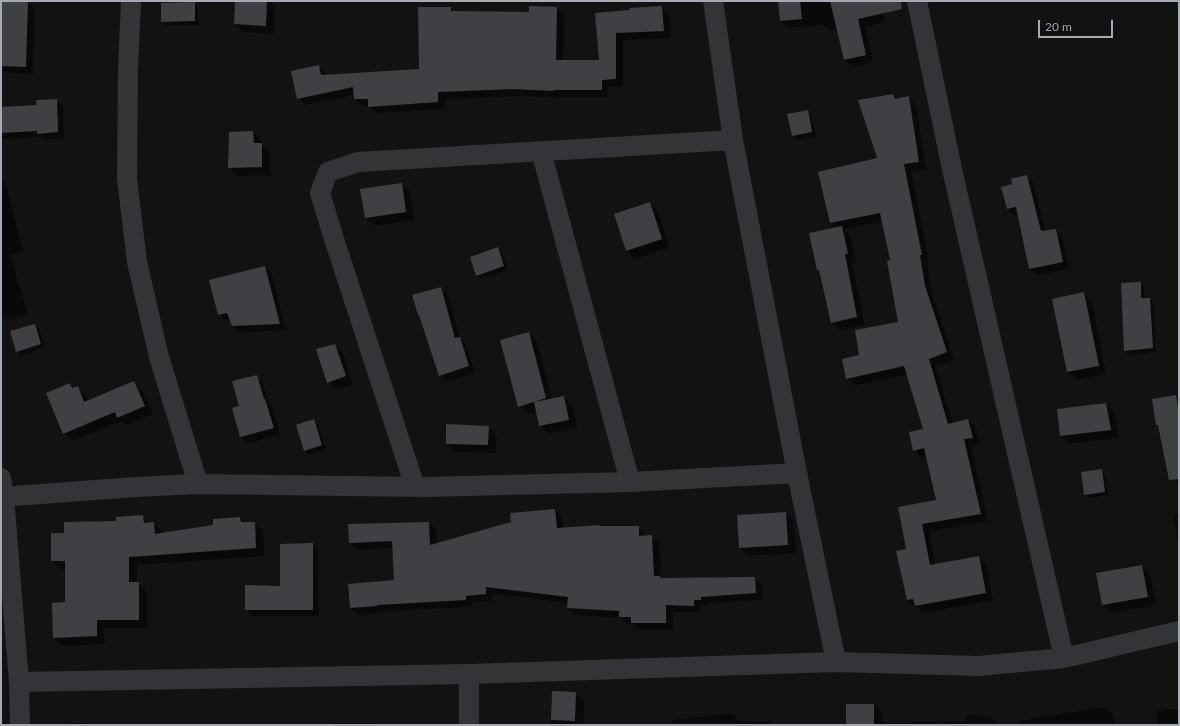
<!DOCTYPE html>
<html>
<head>
<meta charset="utf-8">
<style>
  body { margin:0 }
  #map { position:relative; width:1180px; height:726px; overflow:hidden; background:#121213; font-family:Lato,sans-serif }
  canvas { display:block }
  .frame { position:absolute; inset:0; border:2px solid #a3aab4; pointer-events:none }
  .scale { position:absolute; left:1038px; top:20px; width:75px; height:18px; box-sizing:border-box; border:2px solid #a3aab4; border-top:0; padding-left:5px; font-size:12px; line-height:14px; white-space:nowrap; color:#a3aab4; -webkit-text-stroke:3px #0d0d0e; paint-order:stroke }
</style>
</head>
<body>
<div id="map">
<canvas width="1180" height="726"></canvas>
<div class="frame"></div>
<div class="scale">20 m</div>
</div>
<script>
const ctx = document.querySelector('canvas').getContext('2d');
ctx.lineJoin = 'round';
function fill(path, color) { ctx.fillStyle = color; ctx.fill(path, 'evenodd'); }
const poly = rows => new Path2D(rows.map(r => 'M' + r).join(''));
function trace(path, color, width, dash) { ctx.strokeStyle = color; ctx.lineWidth = width; ctx.lineCap = dash ? 'butt' : 'round'; ctx.setLineDash(dash || []); ctx.stroke(path); }
fill(poly([
  [236,1,270,1,275,6,274,34,243,32,235,24],
  [779,1,880,1,885,22,865,27,873,62,852,67,845,60,837,29,830,31,824,25,788,28,781,21],
  [1,2,27,2,34,9,33,74,6,73,1,68],
  [194,3,198,7,199,25,166,25,162,21],
  [662,7,669,14,671,38,623,40,623,86,608,87,609,97,560,97,560,98,523,96,445,99,445,109,376,113,369,106,362,106,355,99,355,95,305,105,298,98,319,66,326,73,326,76,420,70,451,8,455,12,530,13,557,8,564,16,563,61,600,61,597,14],
  [893,95,898,100,909,97,916,105,926,169,911,171,929,262,927,263,932,294,954,360,935,366,953,424,968,420,976,428,980,445,971,447,988,521,929,531,935,565,978,557,986,564,993,600,923,613,908,600,907,550,899,508,937,501,927,456,921,458,914,450,924,430,908,374,854,386,847,378,860,356,899,323,891,261,882,221,844,229,850,236,856,262,852,263,865,325,840,330,832,322,821,273,818,270,837,229,831,223,819,173,879,158],
  [56,100,63,106,64,138,45,140,42,137,1,139,1,108,38,106],
  [807,111,811,115,816,136,797,140,793,136],
  [253,132,261,141,261,144,270,152,270,175,238,176,229,168],
  [1027,176,1033,183,1046,232,1056,230,1062,236,1069,269,1036,275,1029,268,1019,214,1014,216,1007,209,1013,185],
  [1,178,6,184,23,252,10,255,28,314,6,320,1,315],
  [401,184,410,192,414,220,374,226,365,218],
  [650,203,658,211,669,248,635,259,626,250],
  [498,248,502,252,508,270,481,279,477,275],
  [265,267,272,274,286,330,240,333,233,326,231,320,226,322,219,315,210,281],
  [1140,283,1144,287,1145,299,1150,299,1154,303,1156,352,1129,355,1125,351],
  [441,288,448,295,460,338,466,345,475,373,447,382,440,375],
  [1084,293,1092,302,1106,374,1076,380,1068,372],
  [35,325,39,329,45,348,21,355,17,351],
  [529,333,537,342,552,399,564,397,572,405,577,428,548,433,539,425,537,412,528,414,519,406],
  [335,345,343,353,353,385,336,390,328,382],
  [256,376,263,383,269,404,272,407,280,434,247,444,241,437,241,407],
  [134,383,142,391,153,414,126,425,122,421,72,441,64,433,70,384,75,388,77,387,86,396,88,402],
  [1176,396,1179,399,1179,493,1177,482,1169,474,1160,428,1157,425],
  [1106,404,1114,412,1119,438,1069,444,1061,436],
  [313,420,317,424,326,449,308,455,305,451],
  [488,427,497,435,496,453,455,452,447,444],
  [1101,470,1105,474,1109,495,1089,498,1085,494],
  [555,510,562,517,563,529,638,527,645,533,645,536,652,536,659,543,661,579,755,578,762,585,762,600,708,603,707,606,700,606,700,612,673,612,673,630,639,630,633,624,627,624,621,618,575,615,568,608,568,603,492,593,493,601,472,602,473,607,383,611,384,612,358,615,351,608,395,581,393,548,357,550,350,543,349,525,429,523,436,530,437,545],
  [786,513,794,522,796,553,748,556,740,547],
  [1179,513,1179,548,1173,514],
  [143,516,150,523,154,523,162,531,162,534,214,526,240,518,245,523,254,523,263,531,264,556,137,565,137,583,139,583,147,592,147,628,104,628,105,644,63,646,54,638,66,603,66,569,60,569,52,561,65,534,118,522],
  [312,544,318,550,319,616,252,616,246,609,281,587],
  [1142,566,1150,575,1156,605,1111,613,1103,605],
  [553,692,576,693,584,701,583,725,551,725],
  [874,705,882,713,882,721,886,722,888,723,966,721,967,714,990,718,998,725,847,725],
  [1106,707,1113,715,1115,725,1020,725,1020,721,1059,714],
  [1166,709,1179,709,1179,725,1157,725,1157,711],
  [732,713,739,721,770,722,773,725,672,725,672,720],
  [86,723,88,725,68,725,68,724],
  [332,723,375,723,377,725,332,725]
]), '#0007');
fill(poly([
  [1,1,28,1,26,67,1,66],
  [235,1,267,1,266,26,234,24],
  [778,1,800,1,802,19,780,21],
  [830,1,901,1,902,9,858,19,866,55,844,60],
  [195,2,195,21,161,22,161,3],
  [529,6,557,7,556,60,599,60,595,13,630,10,630,8,662,6,664,31,616,33,616,79,602,80,602,90,553,90,553,91,515,89,438,92,438,102,368,107,368,99,354,99,353,87,297,99,291,71,319,65,321,75,419,69,418,7,451,7,451,11,529,12],
  [893,94,895,99,909,96,919,162,904,164,922,255,920,255,925,286,947,352,929,359,948,424,968,419,973,438,964,439,981,514,922,524,930,565,979,556,986,593,915,606,913,599,907,600,896,551,906,549,898,507,936,500,924,448,913,451,909,432,923,429,904,366,846,379,842,359,859,355,855,330,898,322,887,261,890,260,880,213,830,223,818,172,877,158,858,100],
  [57,99,58,132,37,134,37,131,1,133,1,107,37,105,36,100],
  [808,110,812,132,792,136,787,114],
  [253,131,254,143,262,143,262,167,228,168,229,132],
  [1027,175,1041,231,1056,229,1063,262,1029,269,1016,207,1007,209,1001,187,1012,184,1011,179],
  [402,183,406,212,365,218,360,189],
  [650,202,662,239,626,251,614,214],
  [842,226,848,254,845,254,857,317,831,323,819,270,817,270,809,233],
  [498,247,504,266,476,276,470,257],
  [265,266,280,324,232,326,227,313,218,315,209,280],
  [1141,282,1141,298,1150,298,1153,348,1124,351,1121,283],
  [441,287,455,338,460,337,469,366,439,376,419,315,418,315,412,295],
  [1084,292,1099,366,1067,372,1052,299],
  [35,324,41,344,16,352,10,331],
  [529,332,546,398,518,407,500,340],
  [335,344,346,376,327,383,316,349],
  [257,375,264,399,265,399,274,428,240,437,232,408,239,406,232,381],
  [134,381,145,406,117,418,115,412,63,434,46,393,70,383,72,388,78,386,84,402],
  [1176,395,1179,412,1179,479,1169,480,1158,425,1156,425,1152,399],
  [564,396,569,420,539,426,534,402],
  [1106,403,1111,430,1060,436,1057,409],
  [314,419,322,445,304,451,296,425],
  [446,424,489,426,488,445,446,444],
  [1102,469,1105,492,1084,495,1081,472],
  [555,509,557,528,600,525,600,526,639,526,639,536,652,535,654,576,660,576,660,578,755,577,756,593,701,597,701,600,694,600,694,606,666,605,666,623,631,623,631,617,619,617,619,611,567,608,568,597,486,587,486,594,466,596,466,600,377,605,377,606,350,608,348,584,394,580,392,541,349,543,348,524,429,522,430,545,511,522,510,513],
  [786,512,788,545,739,548,737,515],
  [143,515,144,523,154,522,155,534,213,525,213,519,240,517,241,522,255,522,256,548,129,557,129,582,139,582,139,620,97,620,97,636,53,638,52,603,65,602,65,561,51,561,51,533,64,533,64,522,116,521,116,517],
  [313,543,313,610,245,610,245,585,280,586,280,544],
  [1142,565,1148,597,1102,605,1096,573],
  [552,691,576,692,575,721,551,720],
  [846,704,874,704,874,725,846,725]
]), '#3e4043');
trace(poly([
  [131,1,128,70,127,179,137,262,159,357,198,484],
  [713,1,733,140,797,473,836,662],
  [917,1,952,169,1064,658],
  [541,151,630,482],
  [1,478,4,497,19,682,20,725],
  [415,487,334,239,320,193,328,172,358,162,733,140],
  [1,497,135,487,198,484,424,487,630,482,797,473],
  [19,682,469,674,836,662,978,666,1064,658,1179,631],
  [469,725,469,674]
]), '#333438', 20);
</script>
</body>
</html>
